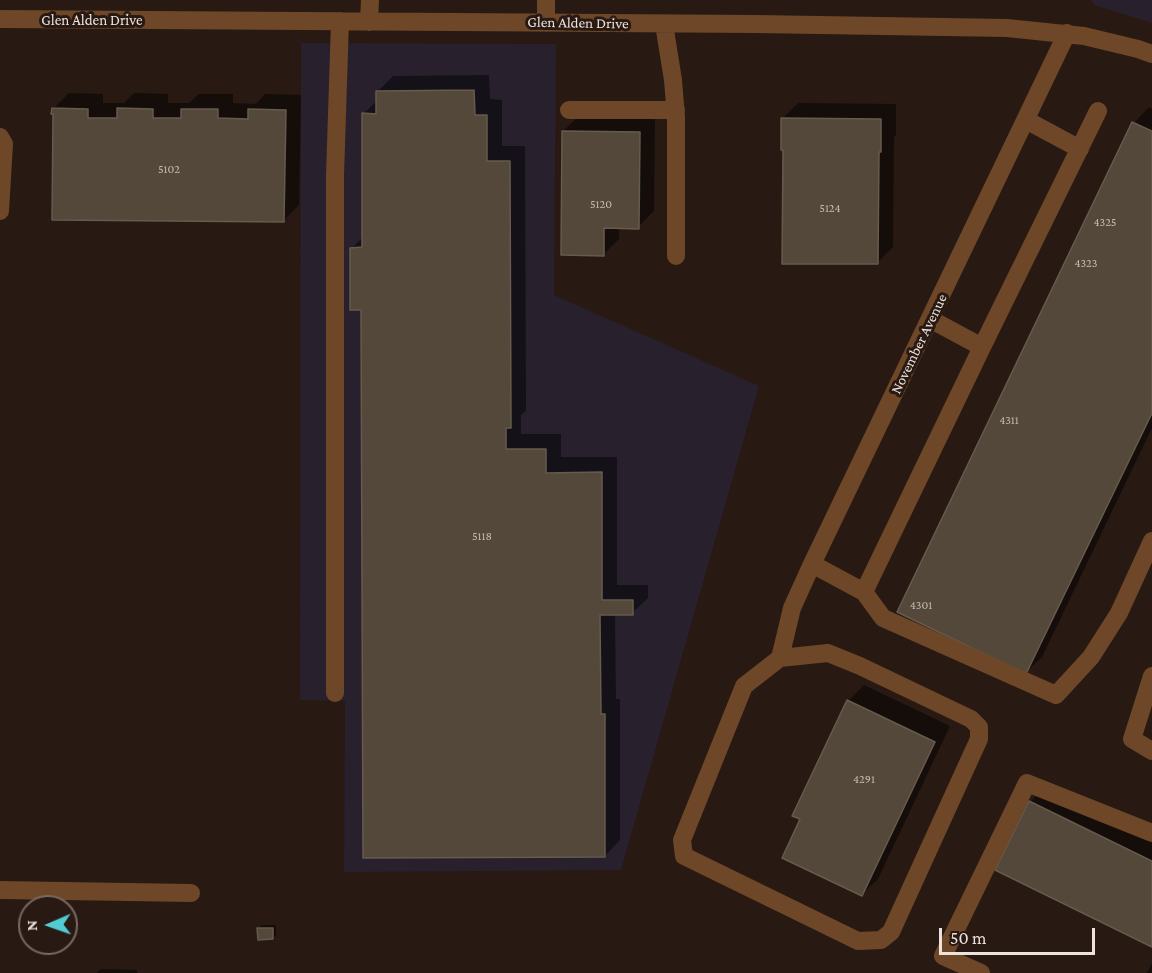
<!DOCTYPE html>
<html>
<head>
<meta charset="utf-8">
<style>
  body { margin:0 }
  #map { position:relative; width:1152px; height:973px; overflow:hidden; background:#281912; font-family:"Crimson Pro",serif }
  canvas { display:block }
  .north { position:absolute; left:18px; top:895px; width:60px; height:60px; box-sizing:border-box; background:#281912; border:2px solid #776a63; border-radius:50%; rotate:268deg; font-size:16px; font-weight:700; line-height:24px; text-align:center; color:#ede3dd }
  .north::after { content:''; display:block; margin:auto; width:21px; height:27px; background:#51ccd2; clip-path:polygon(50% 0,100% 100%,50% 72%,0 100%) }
  .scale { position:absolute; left:939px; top:928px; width:156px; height:27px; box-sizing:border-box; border:3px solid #ede3dd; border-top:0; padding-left:8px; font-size:18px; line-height:21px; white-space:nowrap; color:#ede3dd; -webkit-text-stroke:4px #281912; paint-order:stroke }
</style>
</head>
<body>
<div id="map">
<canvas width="1152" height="973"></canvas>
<div class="north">N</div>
<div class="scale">50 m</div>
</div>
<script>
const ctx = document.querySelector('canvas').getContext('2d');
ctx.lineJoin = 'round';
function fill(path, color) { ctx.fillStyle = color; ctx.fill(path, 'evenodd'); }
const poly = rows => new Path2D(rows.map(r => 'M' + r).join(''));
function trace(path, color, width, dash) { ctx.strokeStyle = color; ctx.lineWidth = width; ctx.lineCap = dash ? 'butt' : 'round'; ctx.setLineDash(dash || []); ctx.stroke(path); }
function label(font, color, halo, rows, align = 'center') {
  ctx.font = font + ' "Crimson Pro",serif'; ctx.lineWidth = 6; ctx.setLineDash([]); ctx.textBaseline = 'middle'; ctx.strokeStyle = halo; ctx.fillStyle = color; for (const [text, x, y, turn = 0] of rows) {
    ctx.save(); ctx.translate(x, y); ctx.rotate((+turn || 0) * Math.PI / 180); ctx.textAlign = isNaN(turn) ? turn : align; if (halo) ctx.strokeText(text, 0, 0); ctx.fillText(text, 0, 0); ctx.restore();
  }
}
fill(poly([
  [1092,0,1152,0,1152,23,1094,5],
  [301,43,556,44,554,295,759,386,621,870,344,872,345,701,300,700]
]), '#29202e');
fill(poly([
  [489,75,490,99,502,100,502,146,525,146,526,411,521,415,521,434,561,434,561,457,617,457,617,585,648,585,648,598,632,613,615,613,616,699,620,699,620,840,605,856,362,308,352,248,364,236,363,114,378,100,378,91,393,76],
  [69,93,103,94,103,103,124,103,134,93,168,94,168,103,189,103,199,94,233,94,233,103,256,104,265,94,301,95,299,205,284,220,53,109],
  [798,103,896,104,896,135,894,137,893,247,877,263,782,119],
  [1149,107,1152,109,1152,428,1042,657,1026,672,1134,123],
  [579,116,655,117,654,211,638,227,619,227,619,239,603,255,563,131],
  [864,685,950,726,878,879,862,894,802,818,848,701],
  [1046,786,1152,838,1152,946,1030,802],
  [262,925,276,925,276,935,273,938,259,928],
  [1152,963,1152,973,1147,973],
  [101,969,137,970,137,973,97,973]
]), '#0007');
const building = poly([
  [474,90,475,115,487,115,487,161,510,161,511,428,506,428,506,449,546,449,546,473,602,472,602,600,633,600,633,615,600,615,601,714,605,714,605,857,363,858,361,310,350,310,350,248,362,247,362,113,376,114,376,91,474,90],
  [52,108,88,109,88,118,117,118,117,108,153,109,153,118,181,118,181,109,218,109,218,118,248,119,248,109,286,110,284,222,52,220,53,114,51,114,52,108],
  [781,118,881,119,881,152,879,152,878,264,782,264,783,150,781,150,781,118],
  [1132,122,1152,131,1152,413,1026,674,897,612,1132,122],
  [562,131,640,132,639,229,604,228,604,256,561,255,562,131],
  [847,700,935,742,862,896,782,858,800,819,792,816,847,700],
  [1029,801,1152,861,1152,947,995,870,1029,801],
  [257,928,273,928,273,939,258,940,257,928]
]);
fill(building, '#53483a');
trace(building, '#665b4d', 1.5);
trace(poly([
  [0,19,756,24,1007,28,1084,36,1138,49,1152,54],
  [369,22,370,0],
  [546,23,546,0],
  [664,24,673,80,676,117,676,256],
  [569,110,676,110],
  [1026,120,1080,149],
  [0,137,4,144,0,211],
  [930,319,982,347],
  [812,564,864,592,982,347,1098,111],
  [864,592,883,618,1056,695,1091,657,1119,613,1152,541],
  [828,653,860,666,971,719,979,727,979,739,891,932,881,940,858,941,684,856,682,840,744,686,780,658,828,653],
  [780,658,792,608,812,564,1067,33],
  [1152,676,1132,739,1152,751],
  [335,693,335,176,340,21],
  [0,890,191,893],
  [981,973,943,956,1027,783,1152,833]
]), '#6d4728', 18);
label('12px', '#c6bcb4', null, [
  ["5102",169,169],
  ["5120",601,204],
  ["5124",830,208],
  ["4325",1105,222],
  ["4323",1086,263],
  ["4311",1009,420],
  ["5118",482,536],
  ["4301",921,605],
  ["4291",864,779]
]);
label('15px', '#ede3dd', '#281912', [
  ["Glen Alden Drive",92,20],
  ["Glen Alden Drive",578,23,1],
  ["November Avenue",919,344,-64]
]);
</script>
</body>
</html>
